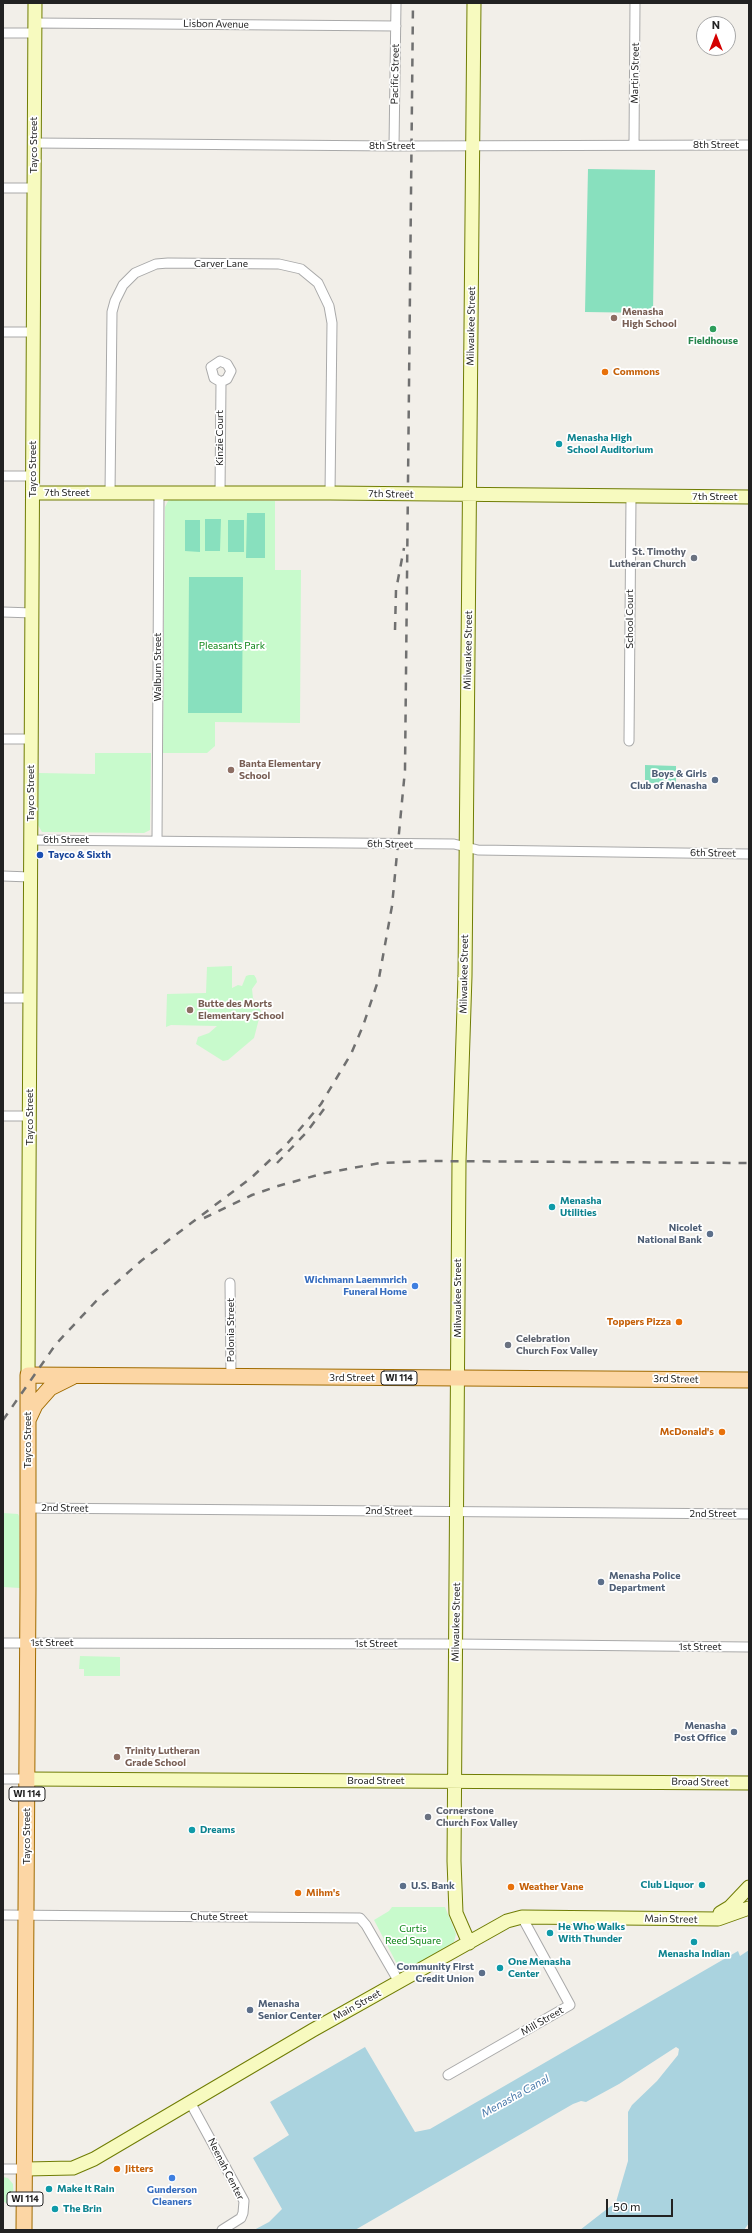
<!DOCTYPE html>
<html>
<head>
<meta charset="utf-8">
<style>
  body { margin:0 }
  #map { position:relative; width:752px; height:2233px; overflow:hidden; background:#f2efe9; font-family:Commissioner,sans-serif }
  canvas { display:block }
  .frame { position:absolute; inset:0; border:4px solid #222; pointer-events:none }
  .north { position:absolute; left:696px; top:16px; width:40px; height:40px; box-sizing:border-box; background:#fff; border:1px solid #a7a7a7; border-radius:50%; rotate:0deg; font-size:11px; font-weight:700; line-height:16px; text-align:center; color:#222 }
  .north::after { content:''; display:block; margin:auto; width:14px; height:18px; background:#d40000; clip-path:polygon(50% 0,100% 100%,50% 72%,0 100%) }
  .scale { position:absolute; left:606px; top:2199px; width:67px; height:18px; box-sizing:border-box; border:2px solid #222; border-top:0; padding-left:5px; font-size:12px; line-height:14px; white-space:nowrap; color:#222; -webkit-text-stroke:3px #fff; paint-order:stroke }
</style>
</head>
<body>
<div id="map">
<canvas width="752" height="2233"></canvas>
<div class="frame"></div>
<div class="north">N</div>
<div class="scale">50 m</div>
</div>
<script>
const ctx = document.querySelector('canvas').getContext('2d');
ctx.lineJoin = 'round';
function fill(path, color) { ctx.fillStyle = color; ctx.fill(path, 'evenodd'); }
const poly = rows => new Path2D(rows.map(r => 'M' + r).join(''));
function trace(path, color, width, dash) { ctx.strokeStyle = color; ctx.lineWidth = width; ctx.lineCap = dash ? 'butt' : 'round'; ctx.setLineDash(dash || []); ctx.stroke(path); }
function label(font, color, halo, rows, align = 'center') {
  ctx.font = font + ' Commissioner,sans-serif'; ctx.lineWidth = 3.5; ctx.setLineDash([]); ctx.textBaseline = 'middle'; ctx.strokeStyle = halo; ctx.fillStyle = color; for (const [text, x, y, turn = 0] of rows) {
    ctx.save(); ctx.translate(x, y); ctx.rotate((+turn || 0) * Math.PI / 180); ctx.textAlign = isNaN(turn) ? turn : align; if (halo) ctx.strokeText(text, 0, 0); ctx.fillText(text, 0, 0); ctx.restore();
  }
}
fill(poly([
  [171,500,275,501,275,570,301,570,300,723,215,722,215,746,207,753,163,753,165,507,168,501],
  [95,753,151,753,150,830,144,833,42,832,38,825,39,773,95,774],
  [232,966,232,988,238,985,242,986,246,976,249,975,254,975,256,978,257,982,252,989,253,998,261,1011,254,1038,228,1060,223,1061,196,1044,198,1037,209,1033,217,1026,171,1025,166,1027,167,994,206,993,207,967],
  [3,1513,18,1514,19,1516,20,1588,3,1587],
  [80,1656,120,1657,120,1676,84,1676,84,1669,79,1669],
  [392,1907,445,1907,456,1934,454,1942,407,1970,399,1968,374,1920,389,1911],
  [3,2177,8,2178,13,2184,14,2206,9,2205,3,2201]
]), '#c8facc');
fill(poly([
  [588,169,655,170,653,313,585,312],
  [247,513,265,513,265,558,246,558],
  [205,519,221,519,220,551,205,551],
  [185,520,200,520,200,552,185,551],
  [228,520,244,520,244,552,228,552],
  [189,577,243,577,242,713,188,713],
  [645,765,676,766,676,783,645,783]
]), '#88e0be');
fill(poly([
  [749,1950,749,2223,744,2230,580,2230,616,2202,628,2161,628,2112,632,2105,657,2081,678,2055,679,2049,676,2047,619,2084,586,2102,581,2101,573,2104,355,2230,254,2230,269,2222,282,2209,253,2158,289,2135,270,2102,365,2047,415,2132,430,2129,738,1951,740,1956]
]), '#aad3df');
const street = poly([
  [35,23,396,26],
  [3,33,35,33],
  [34,143,394,146,749,145],
  [634,144,635,3],
  [394,146,396,3],
  [3,188,34,188],
  [3,332,33,332],
  [3,476,33,476],
  [110,493,112,312,115,301,123,285,135,273,156,264,168,263,279,264,301,269,318,283,329,306,332,323,330,493],
  [220,493,221,382,227,379,231,371,227,364,220,361,211,367,214,378,221,382],
  [3,612,33,613],
  [3,739,31,739],
  [629,741,631,497],
  [31,840,454,844,478,850,749,854],
  [157,840,159,494],
  [3,876,30,877],
  [3,998,30,998],
  [3,1116,30,1116],
  [230,1283,231,1377],
  [28,1508,749,1514],
  [3,1643,455,1644,749,1647],
  [3,1779,27,1779],
  [3,1915,360,1918,366,1925,399,1982],
  [448,2075,570,2005,522,1917],
  [190,2102,244,2201,243,2213,241,2218,222,2230],
  [3,2169,26,2169]
]);
const secondary = poly([
  [33,493,330,493,749,497],
  [28,1375,35,3],
  [27,1779,749,1783],
  [720,1913,730,1907,749,1887],
  [469,1943,456,1913,454,1861,459,1161,465,976,474,3],
  [26,2169,73,2168,94,2159,313,2030,507,1921,522,1917,718,1919,749,1908]
]);
const primary = poly([
  [29,1418,35,1405,50,1388,72,1377],
  [24,2230,28,1588,28,1375,749,1380]
]);
trace(street, '#a9a9a9', 11);
trace(secondary, '#707d05', 15);
trace(primary, '#a06b00', 17);
trace(street, '#fff', 9);
trace(secondary, '#f7fabf', 13);
trace(primary, '#fcd6a4', 15);
trace(poly([
  [395,630,396,590,404,548],
  [277,1163,306,1133,324,1109],
  [204,1218,252,1195,278,1186,325,1173,380,1163,427,1161,749,1163],
  [3,1420,56,1344,99,1298,141,1261,251,1178,285,1146,300,1129,321,1104,351,1054,363,1026,379,978,392,906,405,770,413,3]
]), '#707070', 2.5, [8, 8]);
for (const [x, y, r, color] of [
  [614,318,4,"#8d6e63"],
  [713,329,4,"#2e9e5b"],
  [605,372,4,"#e8710a"],
  [559,444,4,"#0f9aa8"],
  [694,558,4,"#6b7280"],
  [231,770,4,"#8d6e63"],
  [715,780,4,"#5c6f8a"],
  [40,855,4,"#1a4fb4"],
  [190,1010,4,"#8d6e63"],
  [552,1207,4,"#0f9aa8"],
  [710,1234,4,"#5c6f8a"],
  [415,1286,4,"#3f7fe0"],
  [679,1322,4,"#e8710a"],
  [508,1345,4,"#6b7280"],
  [722,1432,4,"#e8710a"],
  [601,1582,4,"#5c6f8a"],
  [734,1732,4,"#5c6f8a"],
  [117,1757,4,"#8d6e63"],
  [428,1817,4,"#6b7280"],
  [192,1830,4,"#0f9aa8"],
  [702,1885,4,"#0f9aa8"],
  [403,1886,4,"#5c6f8a"],
  [511,1887,4,"#e8710a"],
  [298,1893,4,"#e8710a"],
  [550,1933,4,"#0f9aa8"],
  [694,1942,4,"#0f9aa8"],
  [500,1968,4,"#0f9aa8"],
  [482,1973,4,"#5c6f8a"],
  [250,2010,4,"#5c6f8a"],
  [117,2169,4,"#e8710a"],
  [172,2178,4,"#3f7fe0"],
  [49,2189,4,"#0f9aa8"],
  [55,2209,4,"#0f9aa8"]
]) { const dot = new Path2D(); dot.arc(x, y, r, 0, 2 * Math.PI); ctx.fillStyle = color; ctx.fill(dot); trace(dot, '#fff', 1.5); }
for (const [x, y, w] of [
  [399,1378,36],
  [27,1794,36],
  [25,2199,36]
]) { const box = new Path2D(); box.roundRect(x - w / 2, y - 7, w, 14, 3); ctx.fillStyle = '#fff'; ctx.fill(box); trace(box, '#222', 1); }
label('bold 9px', '#222', null, [
  ["WI 114",399,1378],
  ["WI 114",27,1794],
  ["WI 114",25,2199]
]);
label('10px', '#222', '#fff', [
  ["Lisbon Avenue",216,24,1],
  ["Martin Street",635,73,-89],
  ["Pacific Street",395,74,-89],
  ["Tayco Street",34,145,-90],
  ["8th Street",716,145],
  ["8th Street",392,146],
  ["Carver Lane",221,264],
  ["Milwaukee Street",471,326,-89],
  ["Kinzie Court",220,438,-90],
  ["Tayco Street",33,469,-90],
  ["7th Street",67,493],
  ["7th Street",391,494,1],
  ["7th Street",715,497],
  ["School Court",630,619,-90],
  ["Milwaukee Street",468,650,-89],
  ["Walburn Street",158,667,-90],
  ["Tayco Street",31,793,-90],
  ["6th Street",66,840],
  ["6th Street",390,844,1],
  ["6th Street",713,853,1],
  ["Milwaukee Street",464,974,-89],
  ["Tayco Street",30,1117,-90],
  ["Milwaukee Street",458,1298,-90],
  ["Polonia Street",231,1330,-90],
  ["3rd Street",352,1378],
  ["3rd Street",676,1379,1],
  ["Tayco Street",28,1440,-90],
  ["2nd Street",65,1508,1],
  ["2nd Street",389,1511,1],
  ["2nd Street",713,1514],
  ["Milwaukee Street",456,1622,-89],
  ["1st Street",52,1643],
  ["1st Street",376,1644],
  ["1st Street",700,1647],
  ["Broad Street",376,1781],
  ["Broad Street",700,1782,1],
  ["Tayco Street",27,1836,-90],
  ["Chute Street",219,1917],
  ["Main Street",671,1919,1],
  ["Main Street",357,2005,-29],
  ["Mill Street",542,2021,-30],
  ["Neenah Center",226,2169,63]
]);
label('bold 10px', '#785e54', '#fff', [
  ["Menasha",622,312],
  ["High School",622,324],
  ["Banta Elementary",239,764],
  ["School",239,776],
  ["Butte des Morts",198,1004],
  ["Elementary School",198,1016],
  ["Trinity Lutheran",125,1751],
  ["Grade School",125,1763]
], 'left');
label('bold 10px', '#27864d', '#fff', [
  ["Fieldhouse",713,341]
]);
label('bold 10px', '#c56008', '#fff', [
  ["Commons",613,372],
  ["Toppers Pizza",671,1322,"right"],
  ["McDonald's",714,1432,"right"],
  ["Weather Vane",519,1887],
  ["Mihm's",306,1893],
  ["Jitters",125,2169]
], 'left');
label('bold 10px', '#0d838f', '#fff', [
  ["Menasha High",567,438],
  ["School Auditorium",567,450],
  ["Menasha",560,1201],
  ["Utilities",560,1213],
  ["Dreams",200,1830],
  ["Club Liquor",694,1885,"right"],
  ["He Who Walks",558,1927],
  ["With Thunder",558,1939],
  ["Menasha Indian",694,1954,"center"],
  ["One Menasha",508,1962],
  ["Center",508,1974],
  ["Make It Rain",57,2189],
  ["The Brin",63,2209]
], 'left');
label('bold 10px', '#5b616d', '#fff', [
  ["St. Timothy",686,552,"right"],
  ["Lutheran Church",686,564,"right"],
  ["Celebration",516,1339],
  ["Church Fox Valley",516,1351],
  ["Cornerstone",436,1811],
  ["Church Fox Valley",436,1823]
], 'left');
label('10px', '#0c8416', '#fff', [
  ["Pleasants Park",232,646],
  ["Curtis",413,1929],
  ["Reed Square",413,1941]
]);
label('bold 10px', '#4e5e75', '#fff', [
  ["Boys & Girls",707,774],
  ["Club of Menasha",707,786],
  ["Nicolet",702,1228],
  ["National Bank",702,1240],
  ["Menasha Police",609,1576,"left"],
  ["Department",609,1588,"left"],
  ["Menasha",726,1726],
  ["Post Office",726,1738],
  ["U.S. Bank",411,1886,"left"],
  ["Community First",474,1967],
  ["Credit Union",474,1979],
  ["Menasha",258,2004,"left"],
  ["Senior Center",258,2016,"left"]
], 'right');
label('bold 10px', '#164399', '#fff', [
  ["Tayco & Sixth",48,855]
], 'left');
label('bold 10px', '#366cbe', '#fff', [
  ["Wichmann Laemmrich",407,1280],
  ["Funeral Home",407,1292],
  ["Gunderson",172,2190,"center"],
  ["Cleaners",172,2202,"center"]
], 'right');
label('italic 11px', '#4a7aab', '#fff', [
  ["Menasha Canal",515,2096,-29]
]);
</script>
</body>
</html>
